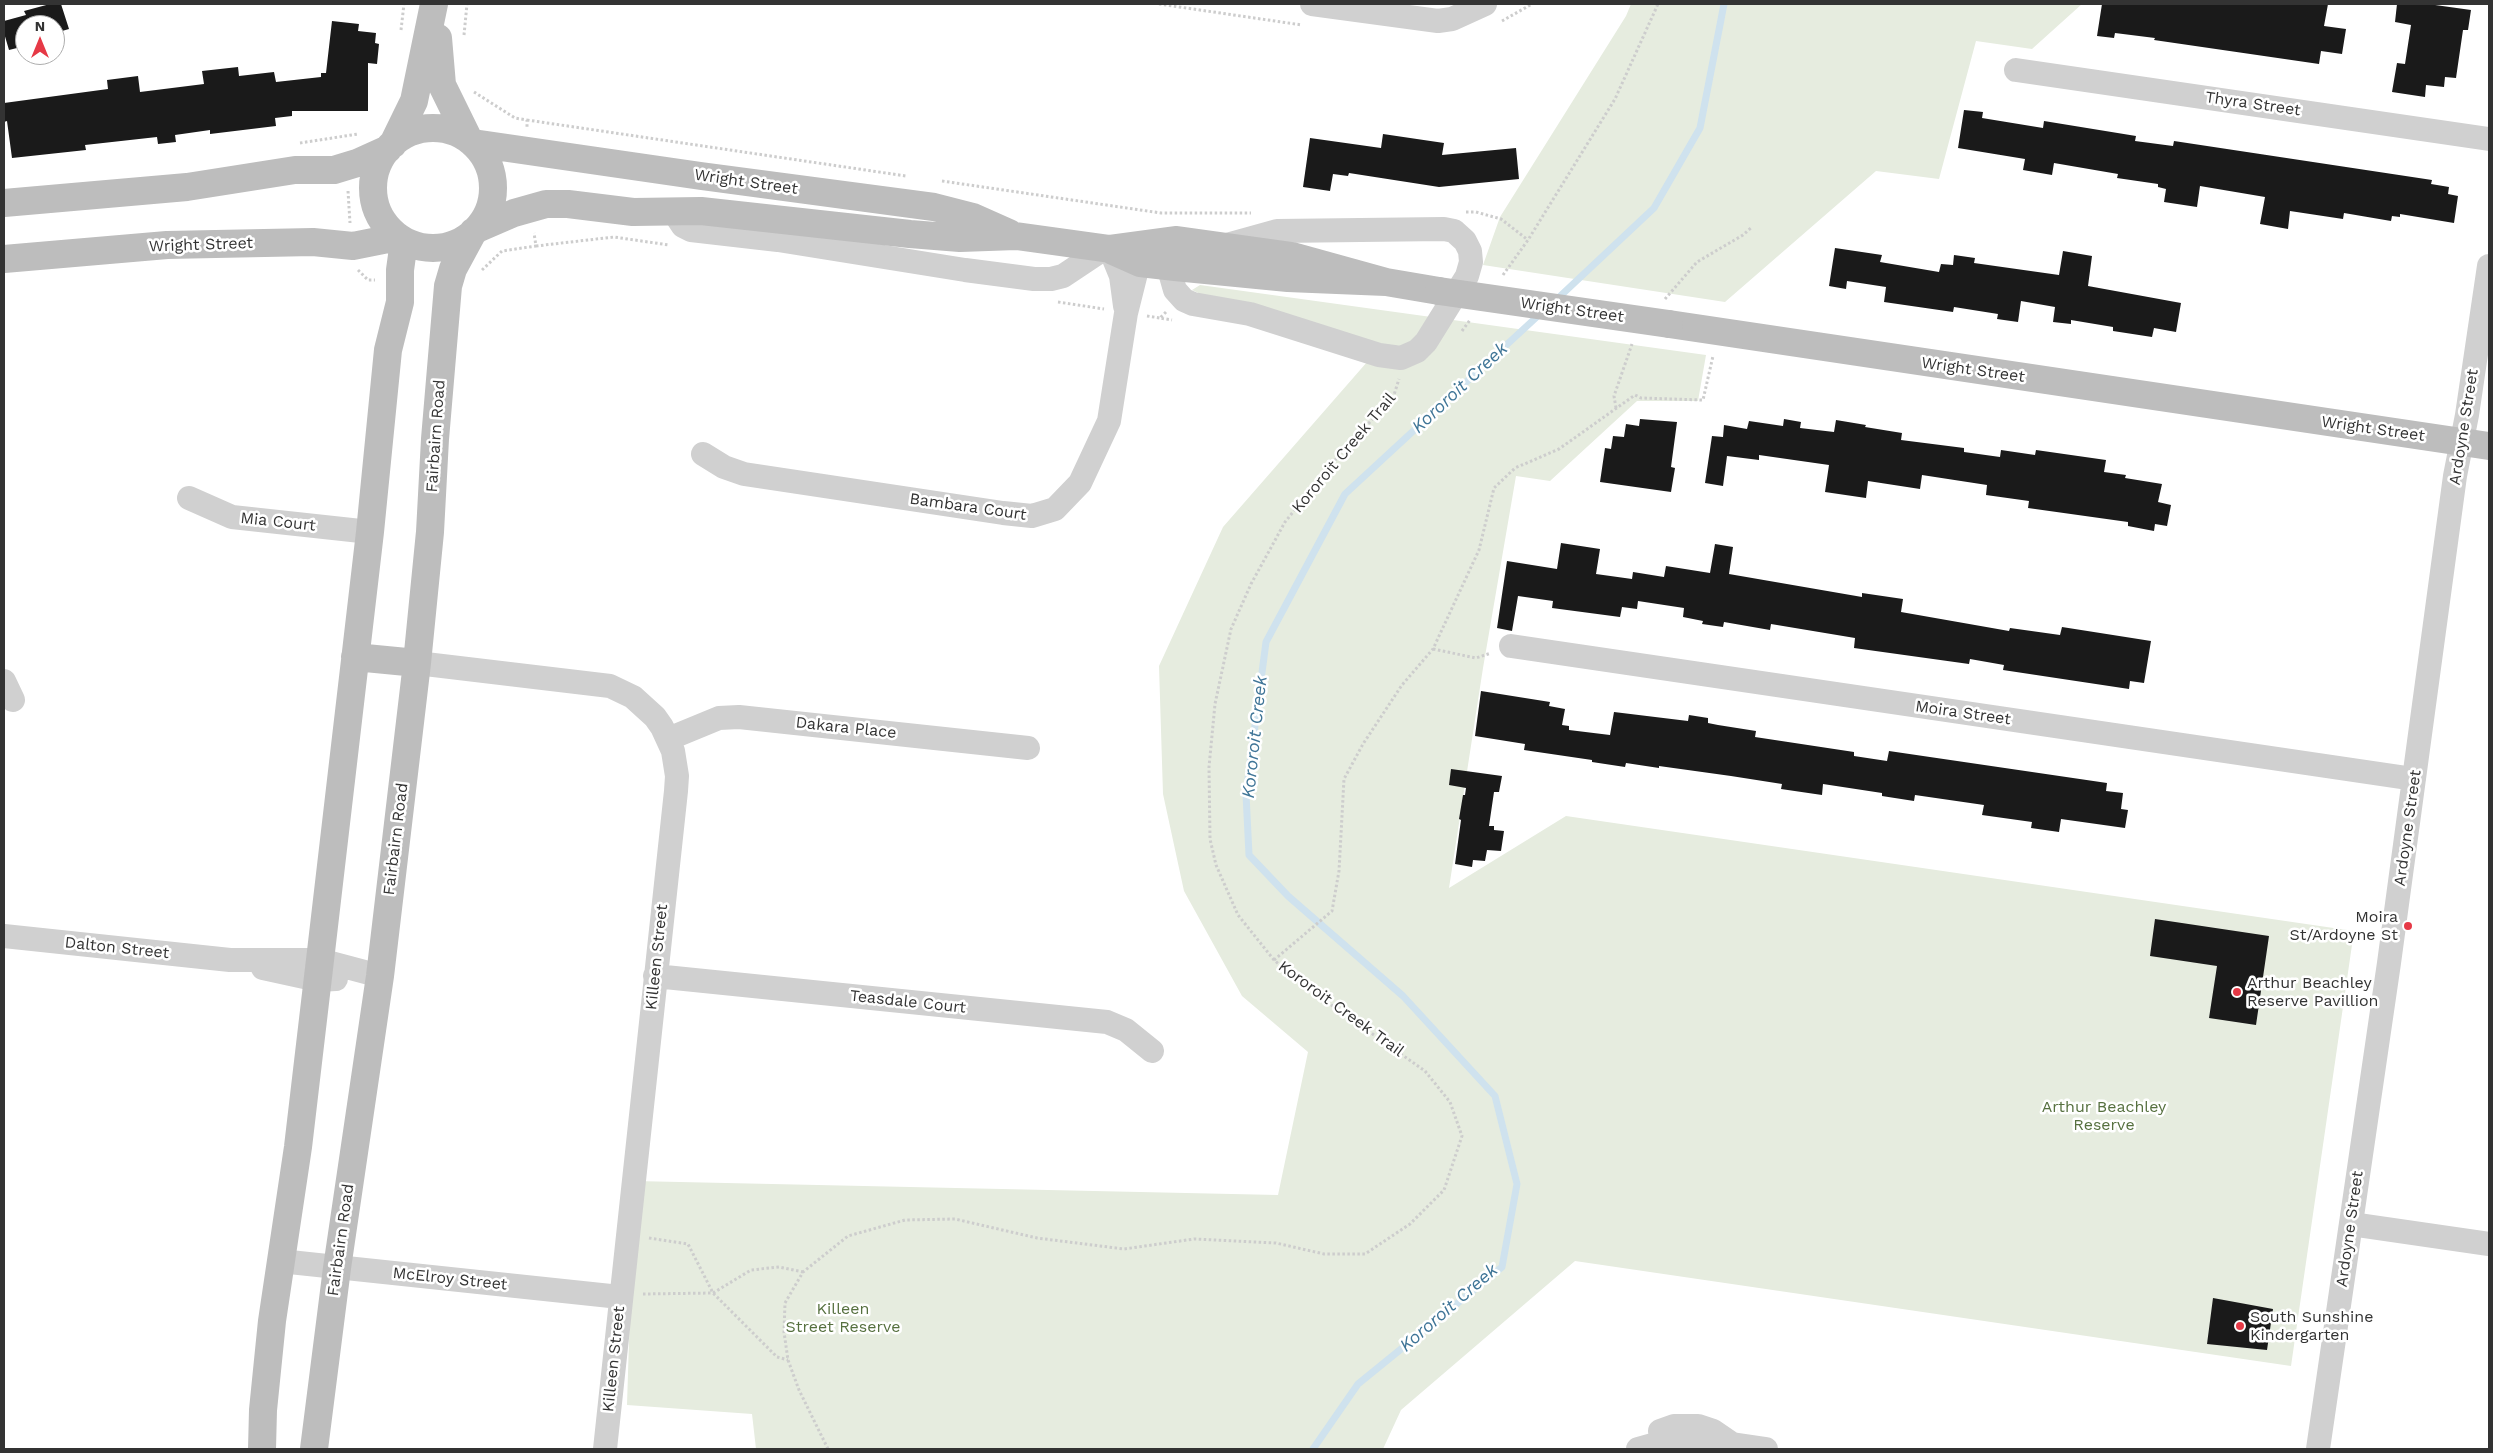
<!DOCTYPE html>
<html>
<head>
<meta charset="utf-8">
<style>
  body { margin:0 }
  #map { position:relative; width:2493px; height:1453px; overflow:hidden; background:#fff; font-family:"Work Sans",sans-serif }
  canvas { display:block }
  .frame { position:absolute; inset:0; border:5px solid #333; pointer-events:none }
  .north { position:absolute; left:15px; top:15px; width:50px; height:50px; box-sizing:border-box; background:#fff; border:1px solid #adadad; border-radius:50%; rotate:0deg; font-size:14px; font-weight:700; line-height:20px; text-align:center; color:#333 }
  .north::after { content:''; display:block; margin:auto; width:18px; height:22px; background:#e63946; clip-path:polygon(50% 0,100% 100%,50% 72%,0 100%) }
</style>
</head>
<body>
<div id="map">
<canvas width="2493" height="1453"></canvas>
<div class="frame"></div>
<div class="north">N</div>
</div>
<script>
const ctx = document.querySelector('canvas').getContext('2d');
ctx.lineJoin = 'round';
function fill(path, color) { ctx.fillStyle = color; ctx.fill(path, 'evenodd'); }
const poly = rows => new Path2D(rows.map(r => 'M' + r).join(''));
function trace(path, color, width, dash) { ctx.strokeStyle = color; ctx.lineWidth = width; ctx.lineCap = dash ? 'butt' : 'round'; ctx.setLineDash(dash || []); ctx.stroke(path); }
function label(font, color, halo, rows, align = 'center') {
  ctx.font = font + ' "Work Sans",sans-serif'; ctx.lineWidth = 5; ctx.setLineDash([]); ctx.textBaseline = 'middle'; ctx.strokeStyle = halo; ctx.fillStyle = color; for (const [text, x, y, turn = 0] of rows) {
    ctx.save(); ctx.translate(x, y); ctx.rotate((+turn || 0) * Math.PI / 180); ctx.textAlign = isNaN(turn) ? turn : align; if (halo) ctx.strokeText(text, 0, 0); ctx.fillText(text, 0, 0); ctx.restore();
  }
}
fill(poly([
  [1631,4,2082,4,2032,49,1976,41,1939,179,1876,171,1725,302,1483,265,1500,217,1626,16],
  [1200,285,1706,355,1698,401,1637,401,1550,481,1516,476,1483,668,1449,888,1566,816,2354,931,2291,1366,1575,1261,1401,1410,1383,1449,756,1449,752,1414,627,1405,634,1181,1278,1195,1308,1052,1242,996,1184,891,1163,794,1159,666,1223,527,1381,346,1213,300,1192,290]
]), '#e6ecdf');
trace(poly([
  [1555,301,1654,208,1700,128,1724,4],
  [1313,1449,1358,1384,1502,1267,1517,1184,1495,1096,1403,996,1288,896,1249,855,1246,794,1266,642,1345,494,1541,313]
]), '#cfe2ee', 7);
fill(poly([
  [50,4,61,4,69,29,55,33,55,25,25,25,25,46,9,50,4,33,4,21,26,15,24,11],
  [2102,4,2328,4,2324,26,2346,29,2342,54,2321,51,2319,64,2154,40,2155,38,2115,33,2114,38,2097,36],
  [2397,4,2428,4,2471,10,2468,30,2463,30,2456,78,2445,77,2444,87,2426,85,2425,97,2392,92,2397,63,2405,64,2411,25,2395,22],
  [332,21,359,24,358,31,376,33,375,43,379,44,377,64,368,63,368,111,292,111,292,116,275,118,276,126,210,134,210,130,175,135,176,142,158,144,157,137,85,145,86,150,12,158,7,121,4,122,4,103,108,89,107,80,138,76,140,92,204,84,202,71,238,67,239,76,274,72,276,82,321,77,321,73,326,73],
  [1964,110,1983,112,1982,118,2043,128,2044,121,2136,136,2135,141,2173,146,2174,141,2432,180,2431,184,2449,187,2448,194,2458,196,2454,223,2400,214,2400,217,2392,216,2391,221,2344,213,2343,219,2290,211,2288,229,2260,224,2265,197,2200,186,2197,207,2164,202,2166,189,2158,187,2158,184,2117,178,2118,174,2054,163,2052,175,2023,170,2025,159,1958,148],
  [1383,134,1444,143,1442,155,1516,148,1519,179,1439,187,1349,173,1348,176,1333,174,1330,191,1303,187,1310,138,1381,148],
  [1835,248,1882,255,1880,262,1939,272,1941,264,1953,265,1954,255,1975,258,1974,263,2059,275,2063,251,2092,256,2088,286,2181,303,2176,332,2154,328,2152,337,2113,331,2113,327,2071,320,2071,324,2053,322,2055,307,2021,301,2018,322,1997,319,1998,314,1954,307,1953,312,1884,302,1886,287,1847,281,1846,289,1829,286],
  [1640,419,1677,422,1671,467,1675,468,1671,492,1600,482,1605,448,1611,449,1613,436,1624,437,1626,424,1639,426],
  [1784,419,1801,422,1800,428,1834,432,1836,420,1866,425,1865,427,1902,433,1901,440,1964,448,1964,452,2000,457,2001,450,2035,455,2036,450,2106,460,2104,472,2126,475,2125,478,2162,484,2158,502,2171,505,2167,526,2155,524,2154,531,2128,526,2128,522,2028,508,2029,501,1986,495,1987,485,1922,475,1920,489,1868,481,1866,498,1825,492,1829,465,1759,455,1759,460,1727,456,1723,486,1705,483,1712,436,1723,437,1724,425,1747,429,1749,421,1783,426],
  [1561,543,1600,549,1596,574,1632,579,1633,572,1664,577,1666,566,1710,573,1715,544,1733,547,1729,574,1862,597,1862,593,1903,599,1901,612,2009,631,2010,628,2060,635,2062,627,2151,641,2144,683,2130,681,2129,689,2003,670,2004,665,1970,659,1969,664,1854,648,1855,638,1771,624,1770,630,1724,622,1723,627,1702,624,1703,621,1683,617,1684,608,1638,601,1637,609,1622,607,1620,617,1552,608,1553,601,1518,596,1512,631,1497,628,1507,561,1557,569],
  [1481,691,1550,702,1549,706,1565,709,1562,725,1569,726,1569,730,1610,735,1614,712,1688,721,1689,715,1708,718,1708,723,1718,725,1756,731,1755,737,1854,752,1854,756,1887,761,1889,751,2107,783,2106,791,2123,793,2121,809,2128,810,2125,828,2061,819,2059,832,2031,828,2032,822,1982,815,1984,805,1915,795,1914,801,1882,796,1882,793,1823,784,1822,795,1781,789,1782,784,1731,776,1659,766,1659,768,1626,763,1625,767,1592,762,1592,760,1524,750,1525,744,1475,736],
  [1451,769,1502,776,1499,792,1494,792,1489,826,1494,826,1494,830,1504,831,1501,851,1487,850,1485,861,1473,860,1472,867,1455,864,1461,820,1459,819,1463,795,1465,795,1466,788,1449,785],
  [2155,919,2269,936,2256,1025,2209,1018,2217,966,2150,956],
  [2213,1298,2273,1309,2267,1350,2207,1344]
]), '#1a1a1a');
trace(poly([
  [1159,4,1302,25],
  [1502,21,1532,4],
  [401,30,404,4],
  [464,35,467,4],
  [474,92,515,118,527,120,527,128],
  [527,120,906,176],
  [300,143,358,134],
  [942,181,1161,213,1251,213],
  [348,191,350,223],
  [1466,212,1476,212,1501,219,1528,240],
  [536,246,614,237,669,245],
  [358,270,368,280,375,280],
  [482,270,502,251,536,246,534,233],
  [1503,275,1528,240,1615,99,1658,4],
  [1665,299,1697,262,1743,235,1752,227],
  [1058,302,1104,309],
  [1166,312,1160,318,1172,320],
  [1147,316,1160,318],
  [1462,331,1470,320],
  [1616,408,1614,396,1632,344],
  [1433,649,1476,658,1491,653],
  [1274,960,1332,911,1339,871,1344,779,1363,744,1402,685,1433,649,1479,550,1494,488,1515,468,1559,449,1635,395,1641,398,1703,400,1713,356],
  [649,1238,688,1244,713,1293,777,1357,788,1360],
  [643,1294,713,1293,751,1270,779,1267,803,1272],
  [828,1449,799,1390,788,1360,784,1332,785,1303,803,1272,848,1236,905,1220,955,1219,1037,1238,1124,1249,1194,1239,1276,1243,1324,1254,1365,1254,1410,1224,1444,1190,1462,1136,1450,1102,1425,1071,1303,985,1274,960,1238,915,1216,865,1210,839,1209,767,1215,704,1231,629,1251,584,1285,522,1344,449,1393,398,1399,379]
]), '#cdcdcd', 3, [2.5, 2.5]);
trace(poly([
  [1312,4,1438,21,1452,19,1485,4],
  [2016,70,2489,139],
  [669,211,677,217,683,226,691,230,778,240,965,270,1034,279,1051,279,1063,276,1105,248],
  [1110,249,1121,276,1125,306],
  [1175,267,1171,276,1175,290,1184,300,1193,304,1250,314,1379,355,1401,358,1417,351,1426,342,1467,276,1471,262,1470,251,1465,241,1454,231,1444,229,1277,231,1223,246],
  [703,454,724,467,744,474,1003,513,1032,516,1055,509,1080,483,1109,421,1126,313,1143,245],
  [189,498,232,517,370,532],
  [1511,646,2414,779],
  [417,663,610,686,633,697,655,717,662,727,673,751,677,776,676,791,605,1449],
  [4,681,13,700],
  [668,739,719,718,739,717,1028,748],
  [4,936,230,960,320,960,380,976],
  [263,968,318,980,336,979],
  [655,976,1107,1022,1126,1030,1152,1051],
  [2351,1224,2489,1244],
  [280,1261,620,1297],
  [1660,1431,1674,1426,1698,1426,1713,1431,1732,1444],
  [1638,1449,1663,1442,1688,1442,1715,1448,1732,1444,1766,1449],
  [2318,1449,2389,963,2455,476,2467,415,2489,266]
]), '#d0d0d0', 24);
trace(poly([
  [438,38,442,85,469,140],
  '373 188a60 60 0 1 1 120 0a60 60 0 1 1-120 0Z',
  [473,143,701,176,934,207,973,217,1009,233],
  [393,144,414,101,434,4],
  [4,203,187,187,295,170,334,170,357,163,388,149],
  [477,229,514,213,546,204,568,204,633,212,701,211,910,234,960,238,1016,236,1110,249,1177,240,1292,256,1386,282],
  [1113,251,1140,263,1175,267,1288,278,1386,282,1439,291],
  [4,259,167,245,313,242,353,246,398,237],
  [1669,324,2489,446],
  [355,657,417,663],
  [262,1449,263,1410,272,1321,298,1147,320,960,370,532,388,350,400,302,400,270,404,241],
  [314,1449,337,1268,380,976,417,663,430,532,435,439,448,286,453,269,473,232]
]), '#bdbdbd', 28);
trace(poly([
  [1439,291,1669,324]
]), '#bdbdbd', 28);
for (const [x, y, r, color] of [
  [2408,926,5,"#e63946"],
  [2237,992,5,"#e63946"],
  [2240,1326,5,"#e63946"]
]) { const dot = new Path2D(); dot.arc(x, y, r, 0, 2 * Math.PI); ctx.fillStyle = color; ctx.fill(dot); trace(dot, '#fff', 2); }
label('16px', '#333', '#fff', [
  ["Thyra Street",2253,104,8],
  ["Wright Street",746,182,8],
  ["Wright Street",201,245,-2],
  ["Wright Street",1572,310,8],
  ["Wright Street",1973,370,8],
  ["Ardoyne Street",2464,427,-81],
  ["Wright Street",2373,429,8],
  ["Fairbairn Road",436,436,-86],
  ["Kororoit Creek Trail",1344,453,-50],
  ["Bambara Court",968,507,8],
  ["Mia Court",278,522,6],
  ["Moira Street",1963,713,8],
  ["Dakara Place",846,728,6],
  ["Ardoyne Street",2408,828,-82],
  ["Fairbairn Road",396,839,-83],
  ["Dalton Street",117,948,6],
  ["Killeen Street",657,957,-84],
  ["Teasdale Court",908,1002,6],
  ["Kororoit Creek Trail",1341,1009,36],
  ["Ardoyne Street",2350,1229,-82],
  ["Fairbairn Road",341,1240,-82],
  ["McElroy Street",450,1279,6],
  ["Killeen Street",614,1359,-84]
]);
label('16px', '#333', '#fff', [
  ["Moira",2398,917,"right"],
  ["St/Ardoyne St",2398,935,"right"],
  ["Arthur Beachley",2247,983],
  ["Reserve Pavillion",2247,1001],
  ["South Sunshine",2250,1317],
  ["Kindergarten",2250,1335]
], 'left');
label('16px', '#56703f', '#fff', [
  ["Arthur Beachley",2104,1107],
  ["Reserve",2104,1125],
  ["Killeen",843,1309],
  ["Street Reserve",843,1327]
]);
label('italic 18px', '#3f7597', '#fff', [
  ["Kororoit Creek",1460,388,-43],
  ["Kororoit Creek",1255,737,-84],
  ["Kororoit Creek",1449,1308,-41]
]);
</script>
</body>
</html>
